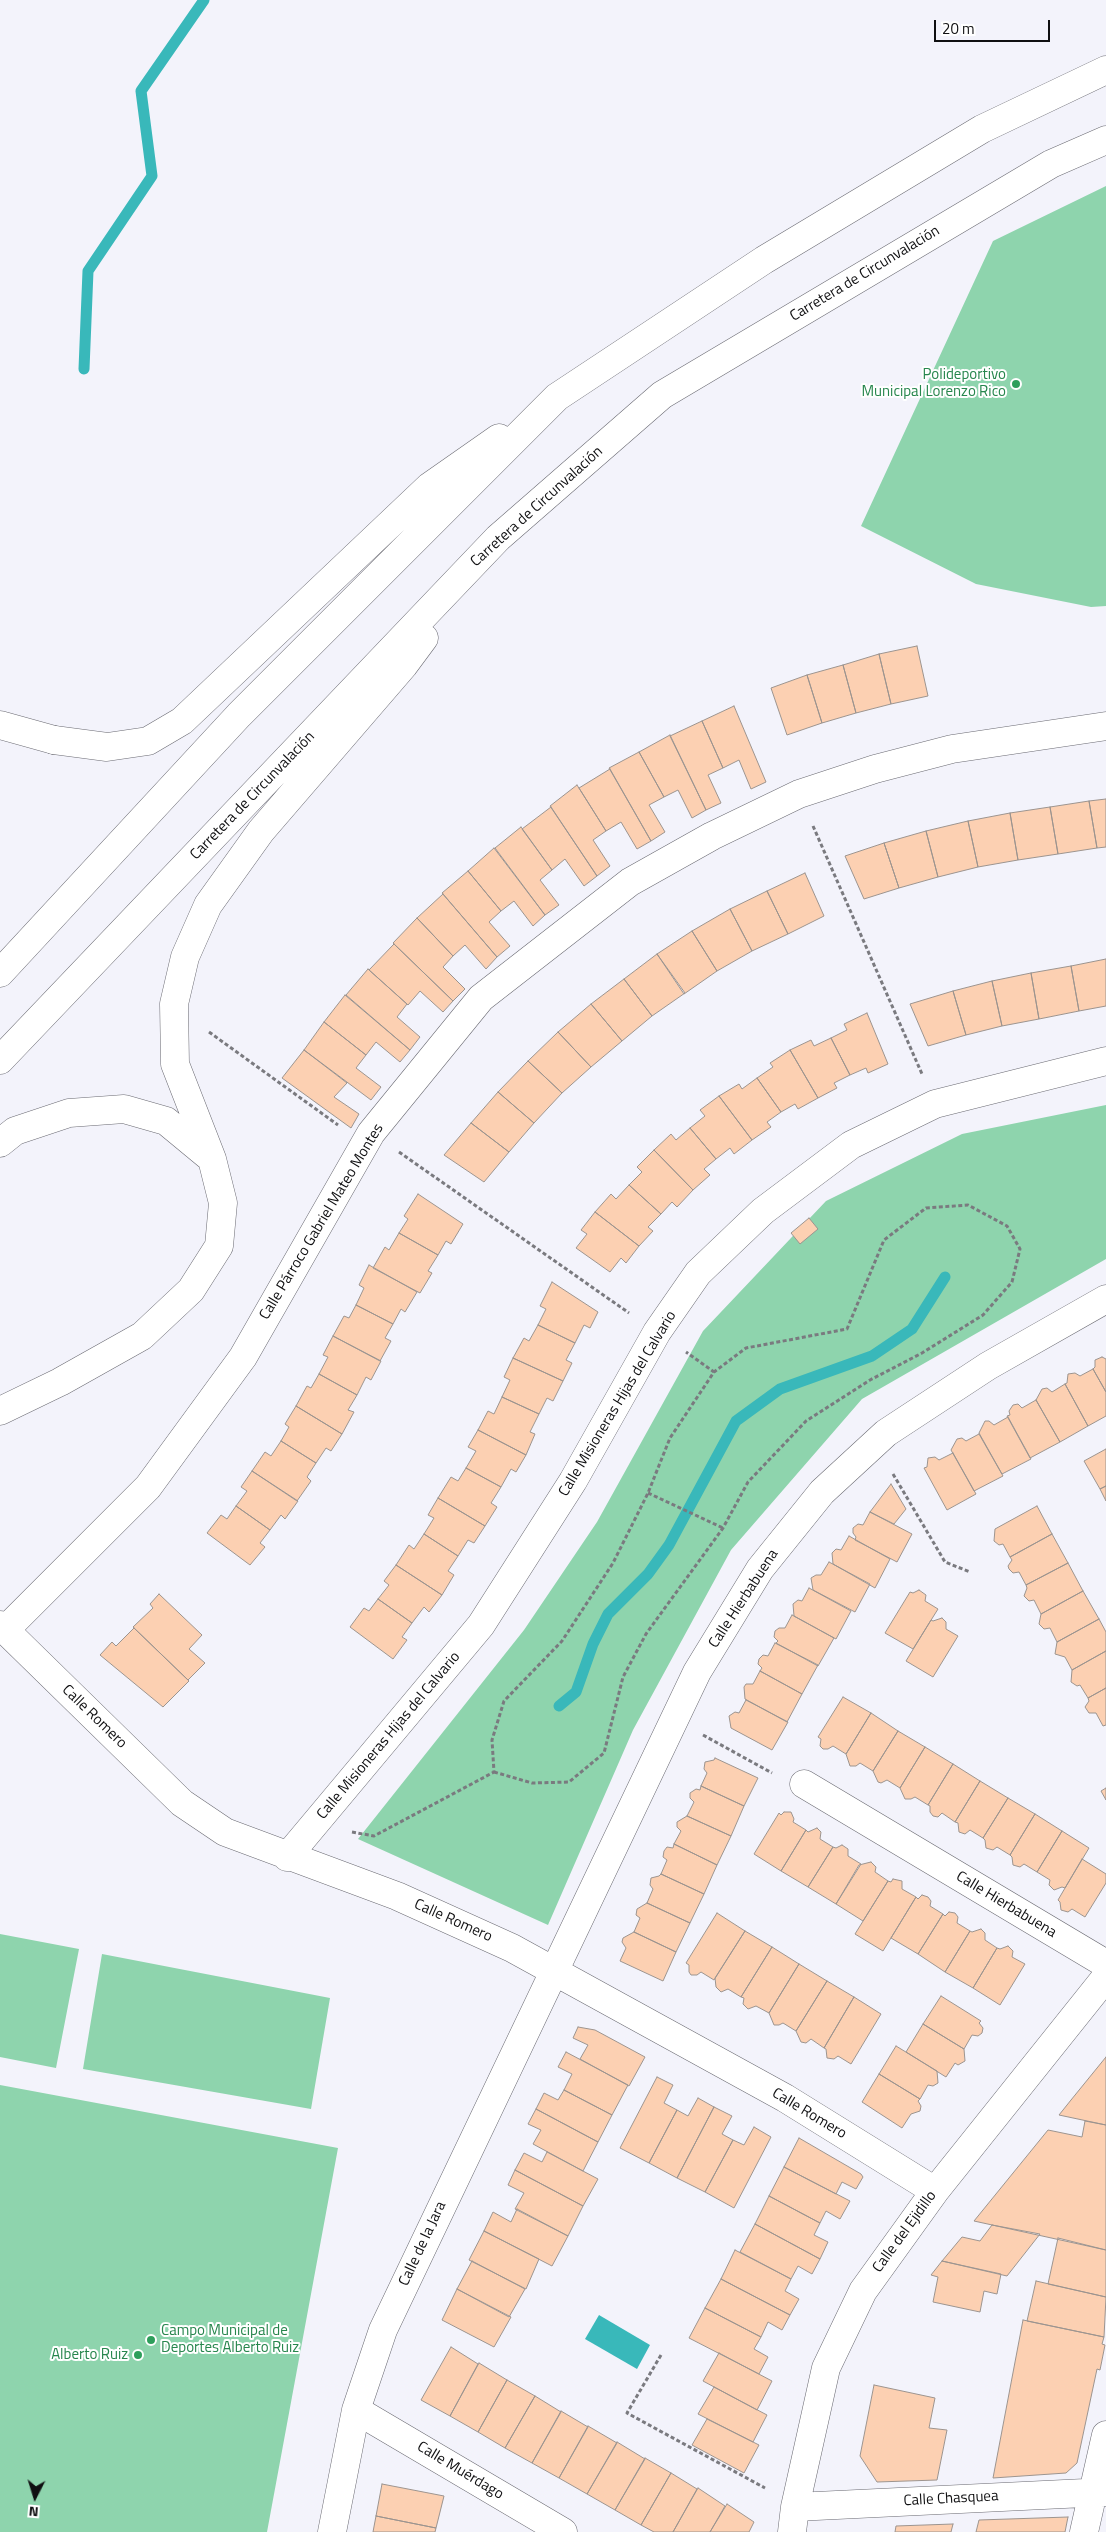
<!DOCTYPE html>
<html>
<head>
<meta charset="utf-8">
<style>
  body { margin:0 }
  #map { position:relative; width:1106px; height:2532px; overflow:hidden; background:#f3f3fb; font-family:"Titillium Web",sans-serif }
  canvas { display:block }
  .north { position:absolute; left:10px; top:2472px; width:50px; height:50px; -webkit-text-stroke:4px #fff; paint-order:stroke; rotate:185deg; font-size:14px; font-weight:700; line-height:20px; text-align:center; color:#0f0f11 }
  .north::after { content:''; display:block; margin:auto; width:18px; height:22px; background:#0f0f11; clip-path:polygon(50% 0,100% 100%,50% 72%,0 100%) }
  .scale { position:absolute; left:934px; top:20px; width:116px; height:22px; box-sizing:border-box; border:2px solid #0f0f11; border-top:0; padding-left:6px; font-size:15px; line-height:18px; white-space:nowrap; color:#0f0f11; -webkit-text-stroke:4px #fff; paint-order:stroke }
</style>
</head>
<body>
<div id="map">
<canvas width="1106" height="2532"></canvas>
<div class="north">N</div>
<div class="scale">20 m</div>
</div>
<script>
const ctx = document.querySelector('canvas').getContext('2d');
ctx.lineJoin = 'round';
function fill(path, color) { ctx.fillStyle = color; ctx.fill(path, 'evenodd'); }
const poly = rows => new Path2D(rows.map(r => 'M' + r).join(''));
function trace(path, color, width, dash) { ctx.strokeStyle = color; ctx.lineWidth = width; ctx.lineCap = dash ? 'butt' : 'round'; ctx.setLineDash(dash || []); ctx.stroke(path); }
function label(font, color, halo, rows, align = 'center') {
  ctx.font = font + ' "Titillium Web",sans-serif'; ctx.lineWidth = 4; ctx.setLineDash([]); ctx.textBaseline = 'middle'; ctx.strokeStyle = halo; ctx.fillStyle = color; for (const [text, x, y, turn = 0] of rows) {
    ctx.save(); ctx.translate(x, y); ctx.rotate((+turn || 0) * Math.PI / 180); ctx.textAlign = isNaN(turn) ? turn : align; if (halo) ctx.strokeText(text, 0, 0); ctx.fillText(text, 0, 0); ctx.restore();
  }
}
fill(poly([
  [1106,186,1106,606,1091,607,976,584,861,526,993,241],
  [1106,1105,1106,1259,862,1399,731,1550,633,1730,548,1925,358,1839,524,1630,597,1522,703,1331,826,1201,962,1134],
  [0,1934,79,1949,56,2068,0,2057],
  [102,1954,330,1998,311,2109,83,2069],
  [0,2085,338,2148,267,2532,0,2532]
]), '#8ed4ad');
fill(poly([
  [599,2315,650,2345,637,2369,585,2339]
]), '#39b8ba');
trace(poly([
  [84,369,88,271,152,176,141,91,204,0],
  [559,1706,576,1692,593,1644,608,1614,648,1574,669,1545,736,1421,780,1389,872,1356,912,1329,945,1277]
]), '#39b8ba', 11);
const building = poly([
  [917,646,928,696,891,704,879,654,917,646],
  [879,654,891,704,856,713,843,665,879,654],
  [843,665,856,713,822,723,807,675,843,665],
  [807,675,822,723,787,735,771,688,807,675],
  [734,706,766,782,751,789,739,760,723,768,702,721,734,706],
  [702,721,723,768,708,775,721,803,706,810,670,736,702,721],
  [670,735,706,810,692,818,678,790,664,797,639,752,670,735],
  [639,752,664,797,649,805,665,832,651,841,609,768,639,752],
  [610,769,651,841,637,849,621,822,606,831,579,788,610,769],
  [577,785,606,831,593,840,610,866,597,876,550,806,577,785],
  [1106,799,1106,847,1097,848,1089,801,1106,799],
  [1089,801,1097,848,1058,854,1050,807,1089,801],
  [551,807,597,876,584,886,565,859,552,870,522,829,551,807],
  [1050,807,1058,854,1018,860,1010,813,1050,807],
  [1010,813,1018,860,978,867,968,821,1010,813],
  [968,821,978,867,938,877,926,831,968,821],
  [521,827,552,870,540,880,559,905,545,915,495,848,521,827],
  [926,831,938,877,899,888,884,843,926,831],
  [884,843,899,888,864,899,845,856,884,843],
  [494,848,545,915,533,926,514,901,501,911,468,871,494,848],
  [468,871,501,911,489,922,510,946,497,957,442,893,468,871],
  [805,873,824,916,788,934,767,891,805,873],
  [767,891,788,934,752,951,730,909,767,891],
  [443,894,497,957,486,969,465,945,453,956,417,918,443,894],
  [730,909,752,951,717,971,692,931,730,909],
  [417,918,453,956,443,967,465,989,453,1001,393,943,417,918],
  [692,931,717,971,684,994,657,954,692,931],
  [394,944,453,1001,443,1012,420,991,408,1005,369,970,394,944],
  [657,954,685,993,652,1016,624,979,657,954],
  [1106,959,1106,1006,1079,1011,1071,966,1106,959],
  [1071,966,1079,1011,1039,1019,1031,973,1071,966],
  [368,969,407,1004,397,1017,420,1037,410,1050,346,995,368,969],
  [1031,973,1039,1019,1002,1026,992,981,1031,973],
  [624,979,652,1016,622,1041,591,1004,624,979],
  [992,981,1002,1026,966,1035,953,991,992,981],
  [953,991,966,1035,928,1046,910,1004,953,991],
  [345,995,410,1050,400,1062,376,1042,366,1055,324,1022,345,995],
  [591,1004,622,1041,591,1067,558,1032,591,1004],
  [867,1013,888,1064,868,1073,866,1068,850,1075,831,1038,847,1030,844,1024,867,1013],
  [324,1022,366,1055,356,1068,381,1087,371,1100,304,1050,324,1022],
  [558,1032,591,1067,562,1093,528,1061,558,1032],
  [831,1038,850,1075,834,1083,837,1088,818,1098,790,1050,811,1040,814,1046,831,1038],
  [304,1050,347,1083,334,1097,359,1114,351,1128,282,1078,304,1050],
  [790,1050,818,1098,798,1109,795,1104,781,1112,757,1078,773,1067,770,1063,790,1050],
  [528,1061,562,1093,534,1123,498,1092,528,1061],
  [757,1078,781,1112,767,1122,771,1127,752,1140,719,1096,739,1084,742,1089,757,1078],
  [498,1092,534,1123,509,1152,471,1123,498,1092],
  [719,1096,752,1140,734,1154,730,1148,716,1159,690,1128,705,1116,700,1110,719,1096],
  [471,1123,509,1152,484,1182,444,1155,471,1123],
  [690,1128,716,1159,704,1169,710,1175,693,1190,654,1150,671,1134,676,1140,690,1128],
  [654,1150,693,1190,677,1207,672,1202,661,1214,629,1185,642,1172,637,1167,654,1150],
  [629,1185,661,1214,648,1227,653,1231,639,1246,595,1212,611,1194,616,1199,629,1185],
  [418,1194,463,1224,451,1244,446,1241,438,1255,399,1233,408,1219,404,1216,418,1194],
  [595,1212,639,1246,626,1263,621,1258,610,1272,576,1248,587,1234,581,1230,595,1212],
  [809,1218,818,1229,800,1244,791,1233,809,1218],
  [399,1233,438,1255,428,1271,432,1273,420,1293,373,1268,385,1247,389,1250,399,1233],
  [369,1265,417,1292,405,1312,401,1309,393,1324,356,1305,364,1288,359,1285,369,1265],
  [552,1282,598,1312,590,1328,584,1325,575,1343,538,1325,546,1309,540,1306,552,1282],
  [356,1305,393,1324,385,1338,391,1341,380,1361,333,1336,344,1316,349,1318,356,1305],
  [538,1325,575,1343,566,1360,572,1363,563,1381,513,1358,524,1338,529,1341,538,1325],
  [333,1336,381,1361,371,1380,366,1377,357,1395,319,1374,328,1357,323,1355,333,1336],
  [1102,1357,1106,1359,1106,1392,1093,1369,1095,1367,1095,1360,1102,1357],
  [513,1358,563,1381,553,1401,547,1398,539,1414,502,1397,510,1380,504,1377,513,1358],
  [1093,1369,1106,1392,1106,1416,1088,1426,1065,1384,1067,1383,1068,1374,1075,1373,1080,1376,1093,1369],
  [319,1374,357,1395,348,1410,354,1412,342,1434,296,1406,307,1386,311,1388,319,1374],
  [1065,1384,1088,1426,1060,1442,1036,1400,1042,1389,1047,1388,1052,1392,1065,1384],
  [502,1397,539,1414,530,1432,535,1434,526,1455,478,1430,488,1411,494,1414,502,1397],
  [1036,1400,1060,1442,1030,1458,1007,1416,1010,1415,1009,1411,1013,1405,1018,1404,1022,1408,1036,1400],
  [296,1406,342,1434,331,1451,326,1448,316,1463,281,1441,289,1427,285,1424,296,1406],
  [1008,1417,1031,1459,1002,1474,979,1433,985,1421,989,1421,994,1425,1008,1417],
  [478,1430,526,1455,516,1472,511,1469,501,1487,466,1468,476,1451,468,1447,478,1430],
  [979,1434,1003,1476,974,1491,951,1450,957,1439,962,1438,966,1441,979,1434],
  [281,1441,316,1463,307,1477,311,1481,297,1501,252,1471,265,1452,271,1456,281,1441],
  [1106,1449,1106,1486,1100,1489,1084,1461,1106,1449],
  [953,1453,976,1494,947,1510,924,1468,927,1467,928,1458,935,1457,939,1460,953,1453],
  [466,1468,501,1487,491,1503,497,1507,485,1526,438,1498,451,1477,458,1481,466,1468],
  [252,1471,298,1501,285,1519,281,1515,270,1530,236,1506,247,1491,241,1487,252,1471],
  [891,1484,906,1509,894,1524,870,1512,891,1484],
  [1106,1486,1106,1501,1100,1489,1106,1486],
  [438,1498,485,1526,474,1543,468,1540,458,1556,424,1534,434,1518,428,1515,438,1498],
  [236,1506,270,1530,260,1543,265,1547,250,1565,207,1533,221,1515,227,1519,236,1506],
  [1037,1506,1052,1534,1010,1557,1003,1544,999,1545,994,1541,995,1529,1037,1506],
  [870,1512,912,1534,897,1562,855,1540,856,1537,853,1533,853,1528,858,1524,863,1525,870,1512],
  [424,1534,458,1556,448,1571,454,1575,442,1595,396,1565,409,1545,414,1549,424,1534],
  [1052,1534,1068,1563,1026,1585,1019,1572,1013,1573,1009,1569,1008,1566,1012,1560,1010,1557,1052,1534],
  [849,1536,890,1559,875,1588,833,1564,832,1553,836,1549,841,1550,849,1536],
  [829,1562,870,1584,855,1612,813,1590,811,1578,816,1575,821,1575,829,1562],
  [1068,1563,1083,1591,1041,1614,1034,1600,1029,1601,1024,1596,1027,1588,1026,1585,1068,1563],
  [396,1565,442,1595,429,1612,424,1607,412,1623,378,1599,389,1585,384,1581,396,1565],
  [809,1588,851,1611,836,1639,794,1616,793,1604,798,1600,802,1601,809,1588],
  [919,1590,926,1595,925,1601,938,1609,913,1649,885,1633,910,1592,913,1593,919,1590],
  [1083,1591,1099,1619,1057,1642,1050,1628,1044,1629,1039,1624,1041,1614,1083,1591],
  [159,1594,202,1635,189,1649,205,1663,188,1680,133,1627,153,1608,150,1604,159,1594],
  [378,1599,412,1623,402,1637,407,1640,393,1659,350,1627,364,1608,369,1611,378,1599],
  [792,1615,834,1638,818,1666,776,1643,778,1641,774,1637,775,1631,779,1628,785,1628,792,1615],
  [942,1618,946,1622,946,1629,958,1636,933,1677,906,1661,931,1620,933,1621,942,1618],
  [1099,1619,1106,1632,1106,1651,1072,1670,1065,1657,1055,1654,1057,1642,1099,1619],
  [134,1628,189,1681,163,1707,100,1655,112,1642,116,1646,134,1628],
  [775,1643,818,1665,802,1694,760,1671,762,1668,758,1664,759,1659,763,1655,768,1656,775,1643],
  [1106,1651,1106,1688,1088,1698,1080,1685,1077,1686,1071,1682,1072,1670,1106,1651],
  [760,1671,802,1694,787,1722,745,1699,744,1687,746,1684,753,1684,760,1671],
  [1106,1688,1106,1725,1103,1726,1096,1713,1089,1713,1085,1707,1089,1701,1088,1698,1106,1688],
  [843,1697,871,1713,846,1754,833,1746,828,1749,823,1749,820,1746,821,1739,818,1737,843,1697],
  [746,1700,788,1722,772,1750,731,1728,729,1716,735,1712,739,1713,746,1700],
  [871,1713,898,1731,873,1771,860,1763,856,1766,850,1766,846,1754,871,1713],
  [898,1731,925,1747,900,1788,887,1780,881,1783,878,1782,873,1771,898,1731],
  [925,1747,953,1764,928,1805,915,1797,911,1799,905,1799,900,1788,925,1747],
  [715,1758,758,1778,744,1806,701,1786,707,1773,704,1769,705,1762,714,1760,715,1758],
  [953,1764,980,1781,955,1822,942,1813,938,1817,933,1816,930,1812,930,1806,928,1805,953,1764],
  [980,1781,1008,1798,983,1838,970,1830,965,1834,959,1832,958,1823,955,1822,980,1781],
  [701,1786,744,1806,731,1836,687,1816,694,1802,690,1798,690,1793,696,1789,700,1790,701,1786],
  [1106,1788,1106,1800,1101,1791,1106,1788],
  [1008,1798,1035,1814,1010,1855,997,1847,993,1850,986,1848,985,1840,983,1838,1008,1798],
  [784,1812,791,1812,794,1819,793,1822,806,1830,781,1871,754,1854,779,1813,781,1815,784,1812],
  [1035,1814,1062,1831,1037,1872,1024,1864,1020,1867,1013,1865,1012,1857,1010,1855,1035,1814],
  [687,1816,731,1836,717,1865,674,1844,681,1831,677,1827,677,1822,687,1816],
  [817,1828,821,1832,820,1839,833,1847,808,1887,781,1871,806,1830,808,1832,817,1828],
  [1062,1831,1089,1848,1065,1888,1062,1887,1054,1890,1049,1885,1050,1880,1037,1872,1062,1831],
  [674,1844,717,1865,704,1894,661,1874,667,1860,663,1857,664,1851,667,1847,673,1848,674,1844],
  [842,1845,848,1849,848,1856,861,1864,836,1904,808,1887,833,1847,836,1848,842,1845],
  [1082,1859,1106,1874,1106,1883,1085,1917,1072,1909,1068,1912,1061,1910,1060,1902,1058,1900,1082,1859],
  [871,1862,876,1867,875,1872,888,1881,863,1921,836,1904,859,1865,871,1862],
  [661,1874,704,1894,690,1923,647,1903,653,1889,650,1885,651,1878,659,1876,661,1874],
  [893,1879,902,1881,902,1889,916,1897,883,1951,855,1934,888,1881,891,1882,893,1879],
  [922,1895,928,1897,931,1901,930,1906,943,1914,918,1954,891,1938,916,1897,918,1899,922,1895],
  [647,1903,690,1923,676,1952,634,1932,640,1918,636,1915,637,1909,647,1903],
  [949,1912,955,1913,958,1917,957,1923,970,1931,945,1972,918,1954,943,1914,945,1916,949,1912],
  [717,1913,745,1931,714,1980,701,1972,697,1975,691,1975,689,1972,689,1965,686,1963,717,1913],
  [981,1929,985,1933,985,1940,997,1948,973,1988,945,1972,970,1931,972,1932,981,1929],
  [745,1931,772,1947,741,1997,728,1989,721,1992,716,1987,715,1978,745,1931],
  [634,1932,676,1952,663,1981,620,1961,626,1948,622,1942,623,1938,634,1932],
  [1008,1946,1013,1951,1012,1957,1025,1964,1000,2005,973,1988,997,1948,1000,1949,1008,1946],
  [772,1947,799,1964,769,2013,756,2006,748,2009,743,2004,744,1998,741,1997,772,1947],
  [799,1964,827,1981,796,2031,783,2023,779,2025,774,2025,769,2013,799,1964],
  [827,1981,854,1997,824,2048,811,2039,806,2043,801,2042,796,2031,827,1981],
  [941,1996,981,2021,979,2023,983,2028,982,2033,978,2036,972,2035,964,2049,923,2024,941,1996],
  [854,1997,881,2014,851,2064,838,2056,834,2059,827,2058,826,2049,824,2048,854,1997],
  [923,2024,964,2049,965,2061,958,2065,955,2063,946,2077,906,2052,923,2024],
  [578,2027,595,2030,645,2057,629,2086,580,2059,588,2045,573,2038,578,2027],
  [896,2046,937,2071,938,2083,933,2086,928,2085,920,2099,879,2074,896,2046],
  [566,2052,628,2085,612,2115,564,2090,572,2074,558,2067,566,2052],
  [1106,2057,1106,2125,1059,2115,1071,2100,1106,2057],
  [879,2074,920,2099,918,2101,921,2106,920,2111,911,2114,902,2128,862,2102,879,2074],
  [657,2077,673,2085,664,2103,677,2110,649,2163,620,2148,657,2077],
  [564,2090,612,2115,598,2142,536,2109,544,2093,558,2100,564,2090],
  [698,2098,714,2107,677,2178,649,2163,677,2110,688,2116,698,2098],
  [714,2107,732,2116,722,2134,733,2140,705,2192,677,2178,714,2107],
  [536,2109,598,2142,583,2171,533,2144,541,2130,528,2124,536,2109],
  [1085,2121,1106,2125,1106,2250,974,2221,1048,2130,1082,2137,1085,2121],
  [754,2127,771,2137,734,2208,705,2192,733,2140,744,2145,754,2127],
  [799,2138,861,2174,863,2177,856,2189,842,2182,836,2194,784,2167,799,2138],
  [547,2152,598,2179,583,2206,515,2170,524,2153,542,2162,547,2152],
  [784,2167,850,2201,840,2219,826,2211,820,2223,769,2196,784,2167],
  [515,2170,583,2206,568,2236,515,2209,524,2193,508,2185,515,2170],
  [769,2196,820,2223,814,2235,828,2242,820,2259,755,2224,769,2196],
  [517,2209,568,2236,552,2266,484,2231,493,2212,511,2222,517,2209],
  [755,2224,820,2259,812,2274,798,2266,791,2279,740,2252,755,2224],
  [992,2225,1040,2234,1007,2276,942,2261,962,2237,980,2241,992,2225],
  [484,2231,539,2259,526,2289,469,2260,484,2231],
  [1058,2238,1106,2250,1106,2297,1048,2284,1058,2238],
  [735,2250,791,2279,785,2291,799,2299,790,2315,721,2279,735,2250],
  [472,2261,525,2289,509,2317,457,2289,472,2261],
  [942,2261,1001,2274,997,2294,984,2291,980,2312,933,2302,938,2277,931,2275,942,2261],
  [721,2279,790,2315,782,2330,768,2322,761,2337,705,2308,721,2279],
  [1036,2281,1106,2297,1104,2337,1027,2321,1036,2281],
  [457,2289,511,2317,494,2347,442,2320,457,2289],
  [705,2308,761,2337,754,2349,768,2357,759,2374,689,2338,705,2308],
  [1023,2320,1104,2337,1102,2344,1105,2345,1100,2370,1097,2369,1077,2463,1066,2473,993,2478,1023,2320],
  [451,2347,478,2364,450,2416,421,2400,451,2347],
  [719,2353,772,2381,757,2410,703,2381,719,2353],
  [479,2363,507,2380,478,2432,450,2416,479,2363],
  [507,2380,535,2396,505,2448,478,2432,507,2380],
  [874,2385,935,2398,929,2428,947,2430,937,2480,877,2482,860,2456,874,2385],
  [714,2387,767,2415,753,2442,698,2414,714,2387],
  [535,2396,561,2412,532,2463,505,2448,535,2396],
  [561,2411,588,2427,559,2478,532,2463,561,2411],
  [707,2419,759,2445,744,2473,692,2445,707,2419],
  [588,2426,617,2443,587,2494,559,2478,588,2426],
  [617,2442,645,2459,615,2510,587,2494,617,2442],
  [645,2458,671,2473,641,2525,615,2510,645,2458],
  [671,2473,697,2489,673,2532,654,2532,641,2525,671,2473],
  [382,2484,444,2496,436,2528,376,2516,382,2484],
  [698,2488,725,2506,710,2532,673,2532,698,2488],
  [727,2504,754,2522,749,2532,710,2532,727,2504],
  [376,2516,436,2528,435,2532,373,2532,376,2516],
  [1068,2517,1065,2532,976,2532,979,2520,1068,2517],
  [953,2524,951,2532,895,2532,896,2526,953,2524]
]);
fill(building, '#fcd0b2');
trace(building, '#9c948f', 1);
const minor = poly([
  [0,725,54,740],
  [0,1625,182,1803,225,1832,397,1896,512,1948,785,2098,935,2191],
  [5,1630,148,1487,243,1357,371,1133,481,998,630,882,712,836,799,794,875,769,952,749,1106,726],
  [804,1784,1106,1964],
  [287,1857,481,1625,573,1481,657,1332,698,1273,763,1211,851,1145,935,1104,1106,1061],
  [356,2410,563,2532],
  [795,2507,1106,2492],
  [332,2532,356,2410,383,2330,697,1672,760,1569,822,1492,886,1433,988,1366,1106,1299],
  [792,2532,795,2507,826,2368,863,2291,935,2191,1106,1977],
  [1084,2532,1106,2435]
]);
const major = poly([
  [54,740,107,747,148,741,182,721,429,487,499,438],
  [0,973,239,715,557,397,764,260,982,129,1106,70],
  [0,1060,498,538,662,395,1051,164,1106,140],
  [0,1143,15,1131,69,1113,124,1109,166,1121,212,1159],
  [0,1411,60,1382,142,1336,191,1290,219,1246,223,1203,212,1159,175,1064,174,1004,185,957,208,905,261,831,404,665,424,638]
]);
trace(minor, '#6a6a72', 29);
trace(major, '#6a6a72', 29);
trace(poly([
  [813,826,922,1074],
  [209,1032,338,1125],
  [399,1152,629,1313],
  [893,1474,945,1562,970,1572],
  [648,1493,723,1528],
  [703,1735,772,1773],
  [494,1772,532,1783,569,1782,604,1753,623,1677,646,1634,723,1528,748,1482,806,1421,870,1380,922,1353,983,1315,1012,1282,1020,1249,1007,1226,968,1205,926,1208,884,1240,847,1329,746,1348,714,1372],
  [352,1832,374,1836,494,1772,492,1740,504,1701,562,1641,613,1563,648,1493,670,1438,714,1372,686,1352],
  [661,2355,627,2413,765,2488]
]), '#7a7a7f', 3, [4, 2.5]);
trace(minor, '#fff', 28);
trace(major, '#fff', 28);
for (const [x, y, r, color] of [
  [1016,384,5,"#2e9e5b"],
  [151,2340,5,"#2e9e5b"],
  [138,2355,5,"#2e9e5b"]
]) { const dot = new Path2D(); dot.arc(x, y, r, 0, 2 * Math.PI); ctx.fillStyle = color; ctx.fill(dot); trace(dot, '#fff', 2); }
label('15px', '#0f0f11', '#fff', [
  ["Carretera de Circunvalación",865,274,-31],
  ["Carretera de Circunvalación",537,507,-42],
  ["Carretera de Circunvalación",253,796,-46],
  ["Calle Párroco Gabriel Mateo Montes",322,1222,-59],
  ["Calle Misioneras Hijas del Calvario",618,1404,-59],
  ["Calle Hierbabuena",744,1599,-57],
  ["Calle Romero",94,1717,44],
  ["Calle Misioneras Hijas del Calvario",389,1736,-50],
  ["Calle Hierbabuena",1006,1905,31],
  ["Calle Romero",453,1921,24],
  ["Calle Romero",809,2114,31],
  ["Calle del Ejidillo",905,2232,-54],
  ["Calle de la Jara",423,2244,-65],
  ["Calle Muérdago",460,2471,31],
  ["Calle Chasquea",951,2499,-3]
]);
label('15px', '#27864d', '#fff', [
  ["Polideportivo",1006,375],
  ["Municipal Lorenzo Rico",1006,392],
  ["Campo Municipal de",161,2331,"left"],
  ["Deportes Alberto Ruiz",161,2348,"left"],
  ["Alberto Ruiz",128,2355]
], 'right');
</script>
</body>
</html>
